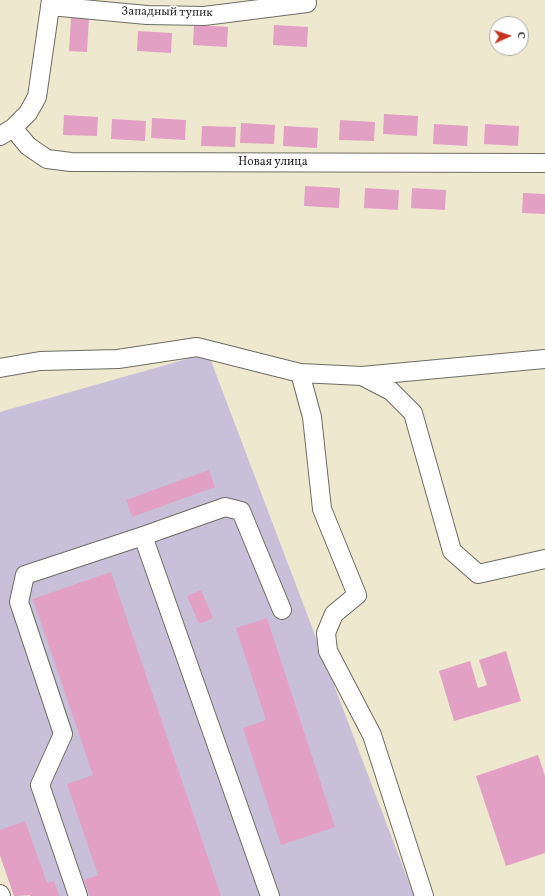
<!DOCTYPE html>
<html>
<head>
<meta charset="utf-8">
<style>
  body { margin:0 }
  #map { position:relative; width:545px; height:896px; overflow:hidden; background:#ede8ce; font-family:Vollkorn,serif }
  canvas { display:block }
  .north { position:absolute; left:489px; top:16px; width:40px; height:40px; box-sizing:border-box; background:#fff; border:1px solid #aaa; border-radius:50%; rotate:87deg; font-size:11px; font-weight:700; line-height:16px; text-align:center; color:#2b2b2b }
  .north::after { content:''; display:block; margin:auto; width:14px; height:18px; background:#c8321e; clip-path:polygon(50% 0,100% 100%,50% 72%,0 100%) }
</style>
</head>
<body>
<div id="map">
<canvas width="545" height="896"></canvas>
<div class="north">С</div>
</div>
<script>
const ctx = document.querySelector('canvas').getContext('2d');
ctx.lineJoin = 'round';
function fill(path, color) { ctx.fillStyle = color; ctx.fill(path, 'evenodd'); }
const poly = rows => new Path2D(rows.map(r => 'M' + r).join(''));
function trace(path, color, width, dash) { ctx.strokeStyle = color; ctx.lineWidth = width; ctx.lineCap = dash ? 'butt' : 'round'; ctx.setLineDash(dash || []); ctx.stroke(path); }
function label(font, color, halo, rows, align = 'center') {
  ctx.font = font + ' Vollkorn,serif'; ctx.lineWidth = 3; ctx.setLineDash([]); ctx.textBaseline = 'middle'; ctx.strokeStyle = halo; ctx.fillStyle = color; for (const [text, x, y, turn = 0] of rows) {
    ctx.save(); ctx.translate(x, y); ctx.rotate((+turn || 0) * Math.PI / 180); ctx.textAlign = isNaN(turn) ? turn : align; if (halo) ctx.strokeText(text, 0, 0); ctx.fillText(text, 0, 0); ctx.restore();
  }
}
fill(poly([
  [208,353,414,896,30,896,30,895,14,896,0,855,0,412]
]), '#c8bfd8');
fill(poly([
  [71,17,89,18,87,52,69,51],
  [194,25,228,27,227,47,193,45],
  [274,25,308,27,307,47,273,45],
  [138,31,172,33,171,53,137,51],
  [384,114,418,116,417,136,383,134],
  [64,115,98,117,97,136,63,135],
  [152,118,186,120,185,140,151,138],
  [112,119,146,121,145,141,111,139],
  [340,120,375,122,374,141,339,140],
  [241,123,275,125,274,144,240,143],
  [434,124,468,126,467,146,433,144],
  [485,124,519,126,518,146,484,144],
  [202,126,236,127,235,147,201,146],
  [284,126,318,128,317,148,283,146],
  [305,186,340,188,339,208,304,206],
  [365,188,399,190,398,210,364,208],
  [412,188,446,190,445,210,411,208],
  [523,193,545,194,545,214,522,213],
  [209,470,215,487,132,517,126,500],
  [111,572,221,896,90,896,84,880,98,875,67,784,93,775,33,599],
  [201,590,213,618,199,624,187,596],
  [267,618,335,827,281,845,243,728,266,720,236,628],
  [506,651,521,701,454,721,439,671,470,661,478,688,487,685,479,660],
  [538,755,545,776,545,853,506,866,476,776],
  [25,821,47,883,54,881,59,896,30,896,30,895,14,896,0,855,0,830]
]), '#e3a0c5');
const minor = poly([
  [50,6,147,15,204,16,307,3],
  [13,128,28,146,47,159,71,162,545,163],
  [0,136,13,128,28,113,37,97,51,0],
  [0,368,40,361,118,359,197,347,300,373,362,376,545,359],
  [300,373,312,417,322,509,357,595,334,614,326,633,328,651,372,735,424,896],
  [362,376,391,391,413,413,452,551,478,574,545,559],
  [143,536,270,896],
  [0,894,1,896],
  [78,896,40,785,63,734,19,602,25,575,143,536,225,507,241,511,282,610]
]);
trace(minor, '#6f6d64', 20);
trace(minor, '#fff', 18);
label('12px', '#2b2b2b', '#fff', [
  ["Западный тупик",167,13,1],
  ["Новая улица",273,163]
]);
</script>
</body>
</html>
